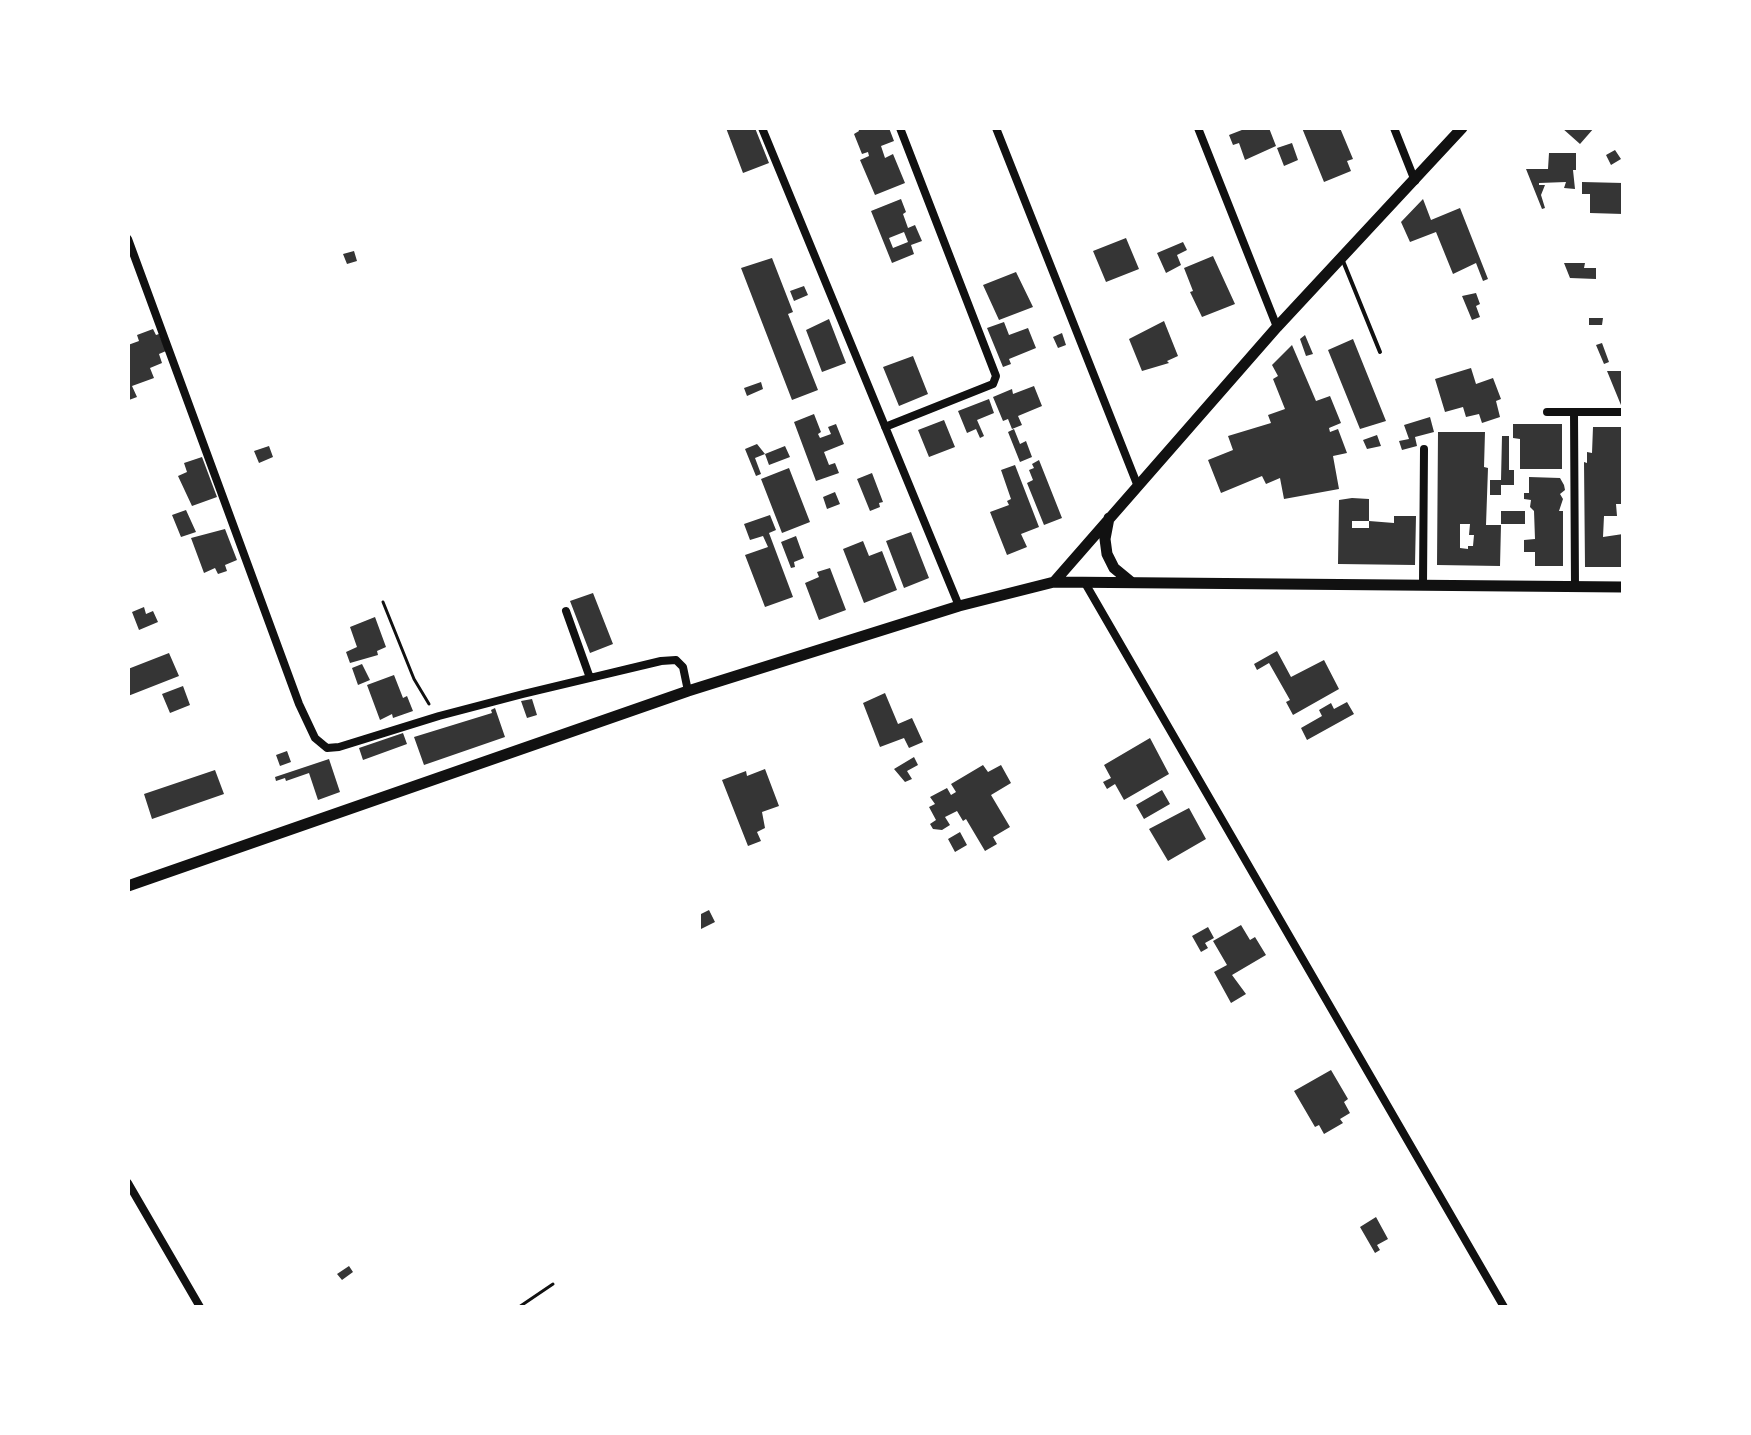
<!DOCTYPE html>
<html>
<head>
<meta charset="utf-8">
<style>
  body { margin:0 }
  #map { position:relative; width:1751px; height:1435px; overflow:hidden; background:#fff; font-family:Karla,sans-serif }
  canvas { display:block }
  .frame { position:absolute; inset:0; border:130px solid #fff; pointer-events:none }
</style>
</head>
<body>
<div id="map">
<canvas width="1751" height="1435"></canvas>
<div class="frame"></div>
</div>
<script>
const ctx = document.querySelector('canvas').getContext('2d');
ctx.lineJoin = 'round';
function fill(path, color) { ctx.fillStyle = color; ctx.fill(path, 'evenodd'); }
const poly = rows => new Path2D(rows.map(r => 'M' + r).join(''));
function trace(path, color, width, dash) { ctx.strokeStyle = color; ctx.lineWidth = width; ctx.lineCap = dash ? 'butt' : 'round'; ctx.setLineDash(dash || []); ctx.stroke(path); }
fill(poly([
  [726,128,755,128,769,163,743,173],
  [858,128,889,128,894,141,881,146,885,158,893,154,905,183,875,195,860,160,869,156,868,152,862,154,854,134,859,131],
  [1247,128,1269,128,1276,146,1245,160,1239,143,1233,145,1229,135],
  [1302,128,1340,128,1353,159,1347,161,1351,171,1324,182],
  [1562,128,1594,128,1580,144],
  [1292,143,1298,160,1284,166,1277,148],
  [1615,150,1621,159,1611,165,1606,155],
  [1549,153,1576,153,1576,170,1573,170,1575,189,1564,188,1566,182,1539,183,1539,185,1545,185,1541,195,1545,208,1542,209,1526,169,1548,169],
  [1582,182,1623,183,1623,214,1590,213,1590,194,1582,194],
  [901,199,906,212,903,214,908,228,915,225,922,241,911,245,914,254,892,263,871,211],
  [904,232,908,242,893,248,889,238],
  [1423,199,1431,220,1460,208,1488,279,1483,281,1476,263,1453,274,1436,232,1410,242,1401,222],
  [1126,238,1139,269,1106,282,1093,251],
  [1183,242,1187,250,1177,255,1181,265,1166,273,1157,253],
  [354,251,357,261,347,264,343,254],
  [1213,256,1235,304,1202,317,1190,292,1193,291,1184,268],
  [772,258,793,312,788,314,818,390,792,400,741,268],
  [1564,263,1585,263,1584,268,1596,268,1596,279,1570,278],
  [1016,272,1033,307,999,320,983,285],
  [804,286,808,295,794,301,790,291],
  [1476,293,1480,304,1476,306,1480,317,1472,320,1462,296],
  [1589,318,1603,318,1602,325,1589,325],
  [829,319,846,363,822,372,806,330],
  [1164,321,1178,356,1167,361,1169,363,1142,371,1129,339],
  [1004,322,1009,335,1028,328,1036,348,1009,359,1011,364,1003,367,987,328],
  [153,329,156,335,159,334,166,351,159,354,162,363,150,368,154,378,132,386,137,397,129,400,128,345,139,341,137,335],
  [1062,333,1066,345,1058,348,1053,337],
  [1305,335,1313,354,1306,356,1300,339],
  [1353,339,1386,421,1360,429,1328,350],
  [1602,343,1609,362,1604,364,1596,345],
  [1292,345,1316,401,1330,396,1341,423,1329,428,1330,432,1338,429,1347,453,1333,456,1339,489,1284,499,1280,478,1266,484,1262,476,1221,493,1208,460,1233,450,1228,436,1271,423,1268,415,1285,409,1273,379,1278,376,1272,365],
  [913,356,928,394,899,406,883,367],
  [1471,368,1476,384,1493,378,1501,399,1496,401,1500,417,1482,423,1479,414,1466,417,1463,407,1445,412,1435,379],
  [1607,371,1623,371,1623,410],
  [761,382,763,389,747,396,744,388],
  [1034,386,1042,406,1018,416,1022,425,1012,429,1008,419,1003,421,993,397,1012,389,1013,394],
  [989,399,994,413,977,420,984,436,980,438,976,429,967,433,958,411],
  [814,414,821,432,818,434,820,438,831,434,828,427,836,424,844,444,824,452,829,465,835,463,839,473,816,481,794,422],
  [1430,417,1434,432,1415,437,1417,446,1402,450,1399,441,1409,439,1404,425],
  [944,420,955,447,929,457,918,430],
  [1513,424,1562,424,1562,469,1520,469,1520,439,1513,438],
  [1593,427,1623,427,1623,504,1616,504,1617,516,1604,516,1603,537,1623,534,1623,567,1585,567,1584,462,1587,463,1587,452,1592,453],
  [1014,429,1020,444,1026,441,1032,457,1020,462,1008,432],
  [1438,432,1485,432,1484,467,1488,468,1486,525,1501,525,1500,566,1437,565],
  [1460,524,1470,524,1469,535,1474,535,1473,546,1468,546,1468,549,1460,548],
  [1377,435,1381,446,1367,449,1363,440],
  [1502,436,1509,436,1509,470,1514,470,1514,485,1501,485,1501,495,1490,495,1490,480,1501,480],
  [757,444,765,454,755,458,761,474,756,476,745,449],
  [269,446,273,457,259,463,254,451],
  [785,446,790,457,769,465,765,454],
  [202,457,217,497,192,506,178,476,187,472,184,463],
  [1039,460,1062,518,1044,525,1027,483,1033,480,1029,470,1034,468,1032,464],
  [1015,465,1039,527,1021,534,1027,547,1007,555,990,512,1009,505,1007,501,1011,499,1001,470],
  [789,468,810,522,782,533,761,479],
  [872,473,883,502,879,503,880,507,870,511,857,479],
  [1529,477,1560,478,1564,485,1565,490,1560,494,1563,499,1559,511,1563,511,1563,566,1535,566,1535,552,1524,552,1524,540,1535,539,1534,511,1530,507,1531,500,1524,499,1524,493,1529,493],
  [835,492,840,504,827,509,823,497],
  [1352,498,1369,499,1369,521,1352,521,1352,528,1369,528,1369,521,1394,523,1394,516,1416,516,1415,565,1338,564,1339,500],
  [186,510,196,532,181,537,172,515],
  [1501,511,1525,511,1525,524,1501,524],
  [770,515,776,530,769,533,793,597,765,607,745,555,768,547,763,536,750,540,744,524],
  [225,529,237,560,225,565,227,571,218,574,215,568,204,573,191,538],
  [911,532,929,578,904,588,886,541],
  [796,536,804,558,794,562,795,567,791,568,781,542],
  [863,541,869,556,882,551,897,590,864,603,843,549],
  [830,568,846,610,819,620,805,583,819,577,817,572],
  [593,593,613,644,590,653,570,601],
  [144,607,146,614,153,611,158,622,139,630,132,612],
  [375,617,386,647,377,651,378,655,350,663,346,652,357,647,350,627],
  [1277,651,1291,677,1324,660,1339,689,1293,715,1286,702,1290,700,1269,663,1257,670,1254,664],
  [169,653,179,676,128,696,128,669],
  [362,664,370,680,358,685,352,668],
  [394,675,403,698,407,696,413,711,393,718,392,714,380,720,367,685],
  [183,686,190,705,170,713,162,694],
  [885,693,898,724,912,718,923,742,909,748,904,738,880,747,863,703],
  [532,699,537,715,527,718,521,701],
  [1347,702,1354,714,1307,740,1301,728,1322,716,1319,710,1331,703,1334,709],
  [495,708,505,737,424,765,414,737,492,713,491,710],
  [403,733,407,744,363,760,359,748],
  [1150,738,1169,774,1124,800,1115,784,1107,789,1103,782,1111,778,1104,765],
  [287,751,291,762,280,766,276,755],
  [914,757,918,765,907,771,912,779,905,782,894,769],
  [329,759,340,792,318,800,309,773,286,781,285,778,276,781,275,777],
  [983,765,988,772,1001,765,1011,783,991,795,1010,827,993,837,997,844,985,851,966,819,963,821,957,811,945,817,950,825,942,830,933,829,930,824,936,820,929,807,935,804,930,797,947,788,951,795,956,792,951,784],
  [765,769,779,806,762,812,765,828,757,832,761,841,748,846,722,780,746,771,747,776],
  [215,770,224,794,152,819,144,794],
  [1162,790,1170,804,1144,819,1136,805],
  [1189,808,1206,839,1168,861,1149,829],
  [960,832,967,845,955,852,948,839],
  [709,910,715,922,701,929,701,914],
  [1241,925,1250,940,1255,937,1266,955,1232,975,1246,994,1231,1003,1214,972,1227,965,1213,941],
  [1208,927,1214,938,1205,943,1208,948,1201,952,1192,936],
  [1331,1070,1348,1099,1344,1102,1350,1113,1340,1119,1343,1123,1324,1134,1319,1125,1315,1127,1294,1091],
  [1376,1217,1388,1239,1377,1245,1380,1250,1375,1253,1360,1227],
  [349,1266,353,1272,342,1280,337,1274]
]), '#353535');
trace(poly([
  [383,602,414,679,429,704],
  [519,1307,553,1284],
  [1594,1307,1598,1307]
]), '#111', 3);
trace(poly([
  [1343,261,1380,352]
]), '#111', 4);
trace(poly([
  [762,128,959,606],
  [996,128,1137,484],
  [1198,128,1277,327],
  [1394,128,1415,181],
  [128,239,299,704,315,738,327,748,339,747,439,716,523,694,661,661,676,660,683,667,688,691],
  [1547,412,1574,412],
  [885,427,993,384,996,376,900,128],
  [1085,583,1504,1307],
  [1423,584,1424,449],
  [1575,587,1574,412,1623,412],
  [566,611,590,678],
  [128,1183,200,1307]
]), '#111', 8);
trace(poly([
  [1109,518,1105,539,1107,554,1114,568,1131,582],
  [1054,582,1277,327,1462,128],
  [128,886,688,691,959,606,1054,582,1623,587]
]), '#111', 11);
</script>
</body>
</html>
